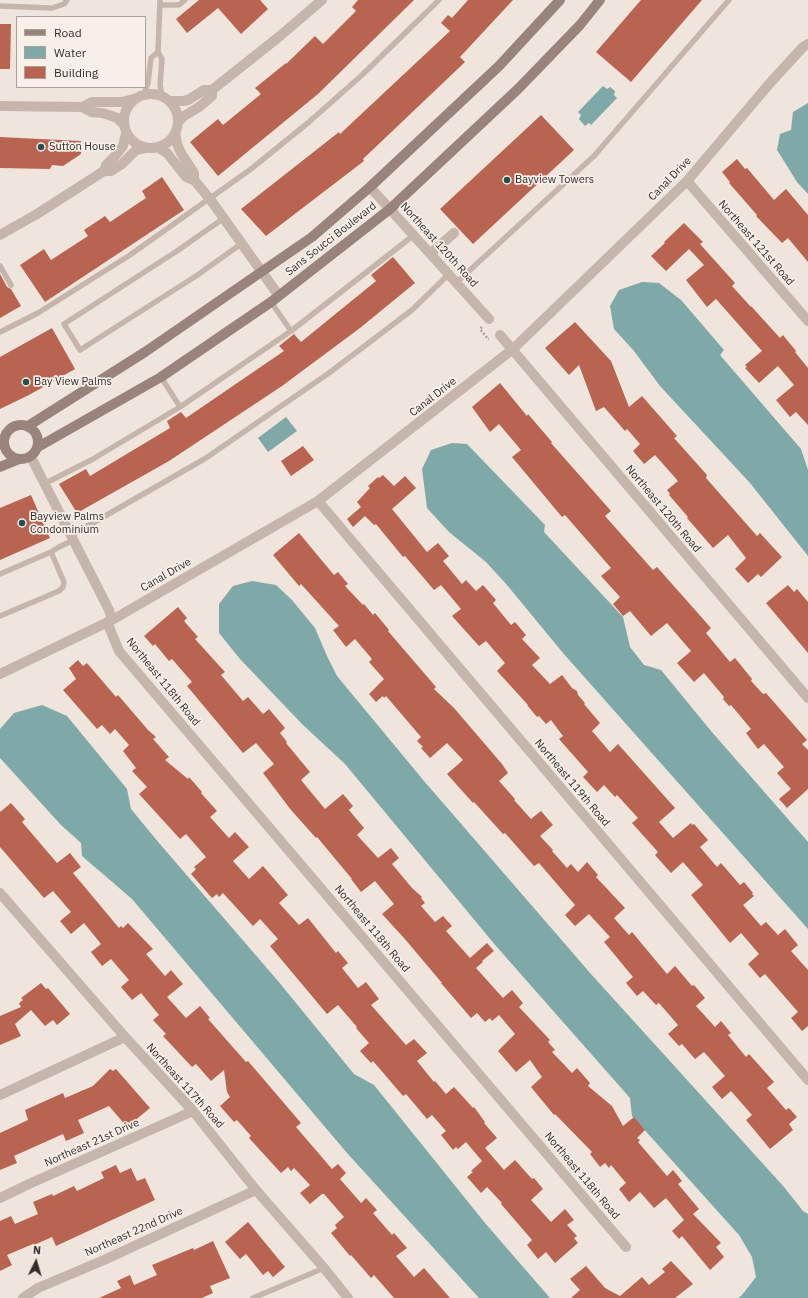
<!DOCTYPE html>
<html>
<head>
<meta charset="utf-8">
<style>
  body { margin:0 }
  #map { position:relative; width:808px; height:1298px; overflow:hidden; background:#efe5dc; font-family:"IBM Plex Sans",sans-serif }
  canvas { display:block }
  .legend { position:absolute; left:16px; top:16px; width:130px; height:72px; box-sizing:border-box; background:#f7efe8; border:1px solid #a9a19b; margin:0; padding:5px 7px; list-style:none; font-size:12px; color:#342b28 }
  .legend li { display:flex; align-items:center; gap:8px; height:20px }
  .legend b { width:20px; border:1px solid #a9a19b }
  .north { position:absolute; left:16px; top:1242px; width:40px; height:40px; -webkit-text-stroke:3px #f7efe8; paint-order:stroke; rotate:5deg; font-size:11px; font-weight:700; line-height:16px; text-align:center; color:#342b28 }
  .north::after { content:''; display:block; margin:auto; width:14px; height:18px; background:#342b28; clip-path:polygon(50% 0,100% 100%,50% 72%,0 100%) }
</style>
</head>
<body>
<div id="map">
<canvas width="808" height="1298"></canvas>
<ul class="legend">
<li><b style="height:5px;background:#99847b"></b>Road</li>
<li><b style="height:11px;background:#7ea9a8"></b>Water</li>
<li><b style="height:11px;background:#b86451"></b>Building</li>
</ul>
<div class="north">N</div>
</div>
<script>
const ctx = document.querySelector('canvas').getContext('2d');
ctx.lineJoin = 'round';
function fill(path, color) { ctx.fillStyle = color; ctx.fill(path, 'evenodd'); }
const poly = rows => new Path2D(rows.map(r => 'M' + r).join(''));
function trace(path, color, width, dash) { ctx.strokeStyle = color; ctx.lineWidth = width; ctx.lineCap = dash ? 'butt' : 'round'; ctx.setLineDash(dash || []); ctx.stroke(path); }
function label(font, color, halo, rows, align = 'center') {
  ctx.font = font + ' "IBM Plex Sans",sans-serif'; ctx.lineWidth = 3.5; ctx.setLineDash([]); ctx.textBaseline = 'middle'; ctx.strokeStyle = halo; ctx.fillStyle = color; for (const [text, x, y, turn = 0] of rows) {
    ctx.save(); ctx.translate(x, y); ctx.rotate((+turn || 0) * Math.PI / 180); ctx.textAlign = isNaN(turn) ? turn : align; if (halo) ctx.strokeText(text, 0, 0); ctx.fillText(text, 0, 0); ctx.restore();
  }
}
fill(poly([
  [603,86,607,89,610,87,615,91,614,95,617,98,591,125,589,123,585,126,579,119,581,115,578,112],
  [808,103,808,194,797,182,777,150,780,134,791,130,793,112],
  [642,282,659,283,681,300,724,350,720,355,801,449,808,470,808,556,750,483,660,386,634,351,614,329,610,306,619,290],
  [286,417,297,431,268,452,258,438],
  [452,443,467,444,545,525,544,532,623,617,630,647,644,665,661,670,711,731,808,842,808,929,563,653,507,585,486,562,449,532,427,508,422,469,431,450],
  [252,581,276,585,292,600,315,628,327,656,337,676,424,781,591,974,784,1187,803,1211,808,1214,808,1298,738,1298,742,1295,756,1277,752,1257,739,1235,632,1116,630,1098,496,946,345,764,302,724,240,659,219,633,219,604,233,586],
  [42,705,67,716,127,789,131,809,159,843,278,981,354,1074,374,1085,485,1223,550,1298,479,1298,347,1153,132,899,82,856,81,843,61,825,0,758,0,729,14,713]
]), '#7ea9a8');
fill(poly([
  [199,0,260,0,268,9,241,34,218,8,187,33,176,19],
  [358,0,414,0,318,94,218,176,190,142,218,119,223,125,261,94,255,88,286,63,286,64,315,36,323,44,356,11,352,7],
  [468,0,513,0,460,57,465,62,363,159,364,161,266,236,241,209,339,132,340,134,450,31,441,23,448,15,452,18],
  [641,0,702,0,631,82,596,52],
  [0,24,11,24,10,69,0,69],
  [541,115,574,150,473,244,440,209],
  [0,137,81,141,81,154,63,166,52,165,50,169,0,168],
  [737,159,745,169,747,168,774,200,786,189,808,215,808,262,788,238,782,243,756,216,757,215,729,183,730,182,722,172],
  [162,177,184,210,45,302,20,265,44,249,51,260,88,236,84,230,105,216,110,222,146,198,142,191],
  [684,223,703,242,700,244,735,283,732,286,751,307,751,306,780,338,783,335,796,351,795,352,808,368,808,425,796,412,790,417,776,400,794,385,778,366,759,383,745,368,747,367,745,365,762,351,716,299,707,307,686,280,704,265,689,249,666,271,651,256,665,243,664,242],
  [393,257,415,283,360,328,282,386,169,461,77,513,59,484,86,469,90,476,170,428,167,421,181,412,186,418,284,351,279,346,294,334,301,342,376,281,371,275],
  [0,274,7,287,11,289,21,306,0,318],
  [575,322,611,361,629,407,642,396,677,436,674,438,707,475,706,478,757,536,760,533,782,557,761,577,758,574,748,583,735,569,746,558,728,535,713,548,687,518,688,517,669,495,670,494,667,490,678,481,655,455,644,464,633,451,640,444,627,429,625,431,604,407,596,411,579,365,569,375,545,348],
  [52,328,75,369,29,395,0,409,0,357],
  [500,383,527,416,528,414,552,442,551,443,611,511,605,516,653,570,657,567,711,628,706,633,730,662,735,658,752,679,751,681,763,694,766,693,807,740,802,744,808,750,808,789,787,808,779,799,791,789,777,773,784,767,764,744,758,749,746,733,751,729,731,705,729,706,723,699,724,697,704,673,694,682,677,663,691,651,667,623,651,636,630,611,623,616,613,604,620,597,601,576,611,568,565,515,562,517,512,457,521,450,499,424,490,432,472,407],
  [303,446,314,460,291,476,281,461],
  [383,475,394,486,405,476,416,488,392,509,427,552,438,543,449,556,443,561,462,584,466,580,476,591,483,585,496,600,493,603,511,625,515,622,526,635,522,639,540,658,532,665,550,684,562,675,572,688,577,691,578,695,585,703,584,704,600,723,592,731,610,752,618,744,675,808,659,822,673,838,691,823,692,825,694,824,708,840,700,847,717,867,721,863,740,885,744,882,753,893,752,894,754,896,743,905,761,926,766,922,778,935,785,929,798,945,791,951,808,970,808,1026,802,1031,791,1018,798,1012,765,974,760,978,748,964,759,954,741,933,730,943,691,895,703,885,683,862,671,873,655,855,658,852,632,823,638,818,617,795,615,797,604,785,597,792,583,777,588,772,559,739,563,736,551,720,546,724,539,716,537,717,527,705,528,705,497,671,505,663,486,641,479,646,452,616,461,609,441,585,434,590,405,556,403,557,376,524,374,525,365,516,353,527,347,519,361,507,357,502,370,488,368,486,378,477,379,478],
  [31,495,50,538,0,560,0,508],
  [299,533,334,575,338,572,348,584,345,586,363,605,364,604,373,615,375,613,389,630,388,631,436,687,434,689,454,708,502,764,508,773,499,781,515,799,514,800,531,819,541,811,553,825,540,836,553,850,552,851,567,868,571,864,578,872,587,862,598,875,596,877,625,908,614,918,629,935,632,932,667,974,675,966,692,986,694,985,705,998,696,1006,715,1027,721,1021,731,1033,728,1035,746,1057,749,1054,774,1082,767,1088,786,1110,789,1108,797,1117,789,1124,793,1130,770,1149,746,1120,752,1115,731,1091,722,1099,712,1087,725,1076,704,1052,695,1059,682,1044,679,1046,668,1034,678,1025,659,1003,656,1005,643,991,637,996,626,983,633,977,604,942,610,937,589,914,575,926,565,915,575,905,539,863,534,866,505,833,503,834,474,802,473,803,447,774,463,760,447,743,430,758,421,748,423,747,417,741,421,737,386,696,384,698,383,696,376,702,369,694,384,679,369,662,372,659,355,639,346,647,333,630,339,626,301,584,299,586,273,555],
  [788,585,794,592,797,589,808,602,808,653,766,603],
  [178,607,187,618,184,621,198,637,195,639,225,672,221,675,243,701,248,697,263,714,269,709,285,728,280,733,287,742,286,743,310,772,301,780,325,809,343,794,353,806,349,810,364,828,357,835,378,858,391,848,399,858,392,864,412,888,422,897,421,898,425,903,421,906,435,922,443,916,452,926,446,931,470,958,487,943,494,951,482,961,483,962,476,968,503,998,512,990,523,1003,519,1007,550,1040,548,1042,555,1050,552,1052,572,1073,577,1068,590,1083,588,1086,612,1106,623,1126,634,1117,645,1130,637,1138,640,1140,638,1142,667,1176,673,1170,682,1181,678,1184,699,1209,693,1214,721,1243,716,1247,724,1257,710,1270,682,1236,679,1239,672,1231,684,1220,666,1198,654,1208,640,1192,629,1202,619,1189,626,1183,611,1165,609,1168,605,1163,600,1167,590,1154,592,1152,555,1114,554,1115,531,1087,542,1077,530,1060,516,1072,498,1051,515,1034,499,1015,492,1021,490,1018,485,1022,477,1013,471,1018,441,983,442,983,404,938,382,914,394,904,375,881,361,892,351,879,352,879,317,837,316,838,291,810,263,773,274,764,256,743,243,753,187,686,192,682,172,659,169,661,155,644,153,646,144,636],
  [78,660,83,666,87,663,116,697,118,695,148,730,156,737,153,739,169,757,165,760,188,779,189,777,202,792,201,793,217,811,210,817,229,838,235,832,249,847,233,861,249,879,263,866,288,895,279,903,299,925,308,918,336,953,338,951,348,963,342,968,358,988,366,982,379,999,371,1005,406,1045,414,1039,427,1053,417,1061,434,1082,435,1081,446,1094,454,1087,473,1108,474,1107,485,1122,484,1123,497,1138,485,1148,504,1170,515,1160,532,1179,534,1178,543,1189,531,1200,551,1222,565,1209,574,1220,567,1225,577,1236,574,1238,578,1243,555,1263,546,1252,538,1259,527,1245,532,1240,501,1204,502,1203,487,1187,481,1193,467,1177,473,1172,471,1171,482,1161,466,1142,458,1149,456,1147,453,1150,441,1135,446,1131,432,1115,427,1119,406,1094,403,1096,373,1061,371,1063,360,1051,369,1043,356,1028,357,1027,338,1005,327,1014,270,946,278,939,260,919,253,926,223,893,219,897,217,894,212,898,191,874,196,869,194,867,206,857,186,834,180,839,139,794,147,787,132,771,136,768,123,751,129,745,115,729,110,734,102,725,97,729,63,690,76,679,69,668],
  [11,803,25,819,22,822,57,863,70,853,81,867,73,873,119,928,121,926,123,928,128,923,153,949,146,954,165,976,171,970,183,984,167,997,186,1018,200,1006,210,1018,208,1019,246,1062,248,1061,301,1123,296,1127,332,1169,338,1164,346,1173,340,1179,361,1203,366,1198,377,1210,373,1213,392,1235,394,1233,407,1248,396,1256,414,1277,424,1268,450,1298,394,1298,374,1275,371,1278,351,1255,350,1256,331,1233,337,1228,335,1225,344,1217,324,1194,322,1194,310,1204,300,1193,310,1185,294,1168,291,1171,288,1167,281,1173,249,1138,251,1136,237,1120,234,1122,220,1106,230,1097,227,1092,224,1070,211,1081,196,1064,192,1067,163,1036,166,1034,153,1020,159,1015,141,993,132,1000,121,987,129,980,111,959,102,966,91,952,101,944,84,923,71,934,60,921,71,912,53,891,44,898,0,847,0,812],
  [41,983,46,989,48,988,70,1014,57,1025,53,1020,45,1026,31,1010,15,1024,21,1036,0,1045,0,1016,21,1007,19,1003,23,1000,21,998],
  [110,1069,113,1071,116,1069,150,1108,127,1127,109,1106,78,1120,84,1133,66,1141,63,1134,14,1156,17,1163,0,1170,0,1133,28,1120,25,1110,63,1093,65,1098,93,1086],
  [116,1165,120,1173,131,1168,137,1181,145,1178,155,1200,56,1246,52,1237,34,1245,33,1244,7,1255,12,1265,0,1271,0,1221,11,1216,15,1224,38,1214,33,1202,52,1194,53,1196,74,1186,77,1191,104,1178,101,1172],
  [248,1222,285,1267,273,1277,268,1271,263,1275,246,1254,240,1259,225,1242],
  [213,1241,230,1278,210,1286,213,1293,202,1298,99,1298,121,1288,117,1281,130,1275,134,1285,157,1275,152,1265,193,1248,194,1250],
  [671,1261,693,1284,675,1298,571,1298,580,1290,570,1279,586,1266,605,1288,620,1296,642,1277,649,1285,665,1272,662,1269]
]), '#b86451');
trace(poly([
  [482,327,480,329,488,339,489,339]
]), '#b19f94', 2.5, [2, 2]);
trace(poly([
  [160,0,158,52,162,59,160,85,162,96],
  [160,5,179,5,185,0],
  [0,6,52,8,64,4,67,0],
  [143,96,148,83,151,58,158,52],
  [224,218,177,251,64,324,80,350,196,276,241,244],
  [0,266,11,285],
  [457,282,594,156,729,0],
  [271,302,291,331],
  [0,332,38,313,130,255,251,169,309,122,362,75,439,0],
  [161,377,180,407],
  [44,484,93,459,180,407,291,331,414,235],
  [72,535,206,458,329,373,412,310,449,274],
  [0,574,51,552,59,547,74,540],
  [0,616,59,591,63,587,64,582,51,552],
  [253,1298,324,1268]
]), '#c6b5aa', 5.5);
trace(poly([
  '124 121a27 27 0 1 1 54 0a27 27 0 1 1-54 0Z',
  [169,101,183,101,188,100,204,90,212,90,280,36,322,0],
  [0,106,82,107,91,112,102,113,112,116,117,118,124,125],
  [82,107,92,102,122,102,137,98],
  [179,121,184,116,199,107,212,96,212,90],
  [175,133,177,144,181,153,194,173,194,180],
  [158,147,167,153,186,177,194,180,210,199,279,296],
  [104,171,106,165,116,155,123,146,126,133],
  [687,181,808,321],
  [370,187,489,319],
  [0,235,37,214,104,171,111,171,122,164,136,150,145,148],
  [431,253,454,233],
  [500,335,808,698],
  [31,457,109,610,112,620],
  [318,501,808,1080],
  [107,622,119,651,626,1247],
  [0,674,112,620,318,501,513,349,687,181,770,83,803,47,808,44],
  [0,893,125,1037,193,1111,256,1190,324,1268,348,1298],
  [0,1095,125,1037],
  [0,1198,29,1184,193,1111],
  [23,1298,38,1288,104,1260,256,1190]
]), '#c6b5aa', 10);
trace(poly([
  '4 442a17 17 0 1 1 34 0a17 17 0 1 1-34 0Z',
  [28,426,145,352,312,237,370,187,499,66,560,0],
  [38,447,161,377,271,302,390,209,518,89,580,25,600,0],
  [0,467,17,460]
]), '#99847b', 10);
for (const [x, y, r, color] of [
  [41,147,4,"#235051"],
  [507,180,4,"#235051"],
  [26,382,4,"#235051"],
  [22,523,4,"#235051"]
]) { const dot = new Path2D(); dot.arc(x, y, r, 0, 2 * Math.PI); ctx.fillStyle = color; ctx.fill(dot); trace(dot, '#f7efe8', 1.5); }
label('11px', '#342b28', '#f7efe8', [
  ["Sutton House",49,147],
  ["Bayview Towers",515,180],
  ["Bay View Palms",34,382],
  ["Bayview Palms",30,517],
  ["Condominium",30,530]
], 'left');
label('11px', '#342b28', '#f7efe8', [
  ["Canal Drive",670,179,-46],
  ["Sans Soucci Boulevard",331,239,-38],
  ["Northeast 121st Road",756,243,49],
  ["Northeast 120th Road",439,245,48],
  ["Canal Drive",433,397,-38],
  ["Northeast 120th Road",663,509,50],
  ["Canal Drive",166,575,-30],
  ["Northeast 118th Road",163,682,51],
  ["Northeast 119th Road",572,783,50],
  ["Northeast 118th Road",372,929,50],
  ["Northeast 117th Road",185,1086,48],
  ["Northeast 21st Drive",92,1143,-24],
  ["Northeast 118th Road",582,1176,50],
  ["Northeast 22nd Drive",134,1232,-24]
]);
</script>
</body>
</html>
